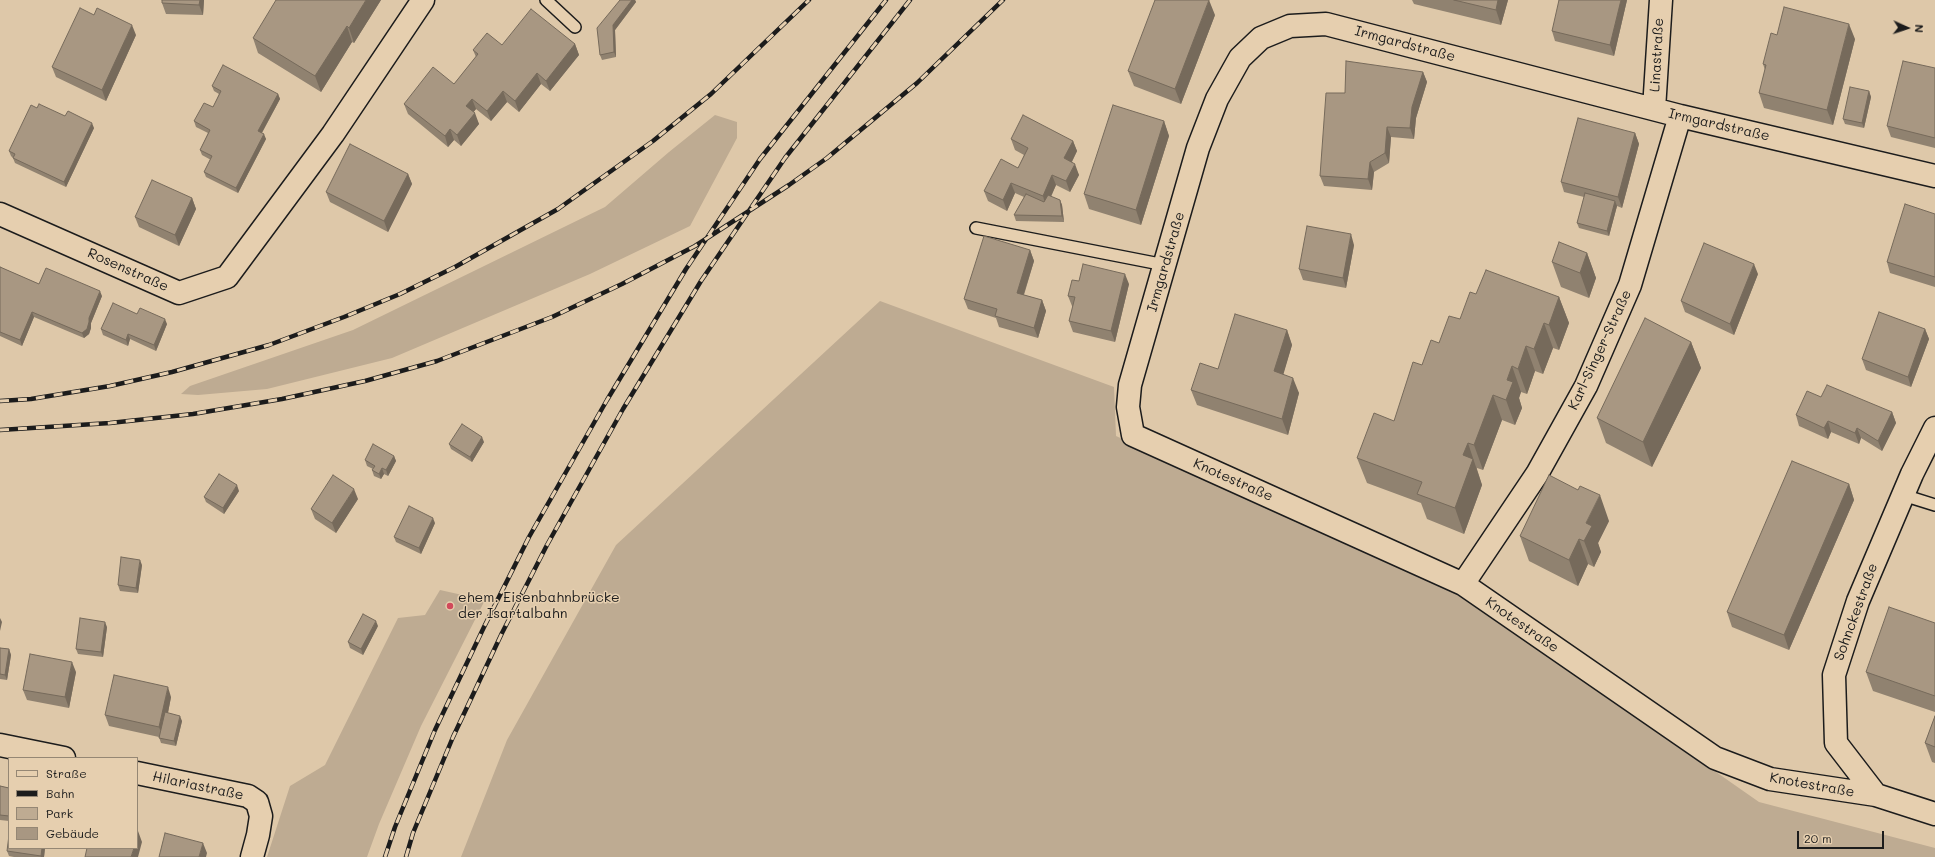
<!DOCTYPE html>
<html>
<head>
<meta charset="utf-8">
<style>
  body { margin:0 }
  #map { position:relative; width:1935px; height:857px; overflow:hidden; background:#dec8a9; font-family:Mali,sans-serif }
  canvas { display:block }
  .legend { position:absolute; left:8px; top:757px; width:130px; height:92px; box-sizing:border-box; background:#e6cfaf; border:1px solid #958774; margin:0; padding:5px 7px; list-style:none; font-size:12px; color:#1c1c1c }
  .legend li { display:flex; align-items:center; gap:8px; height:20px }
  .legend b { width:20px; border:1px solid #958774 }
  .north { position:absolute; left:1887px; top:8px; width:40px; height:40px; -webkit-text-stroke:3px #e6cfaf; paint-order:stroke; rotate:93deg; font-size:11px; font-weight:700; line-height:16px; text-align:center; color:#1c1c1c }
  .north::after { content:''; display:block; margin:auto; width:14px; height:18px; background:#1c1c1c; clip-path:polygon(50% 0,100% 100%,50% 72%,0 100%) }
  .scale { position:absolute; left:1797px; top:831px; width:87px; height:18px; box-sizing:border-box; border:2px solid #1c1c1c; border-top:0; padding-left:5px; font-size:12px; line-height:14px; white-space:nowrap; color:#1c1c1c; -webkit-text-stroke:3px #e6cfaf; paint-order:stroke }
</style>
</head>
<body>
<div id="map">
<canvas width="1935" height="857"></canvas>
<ul class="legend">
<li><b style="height:5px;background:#e6cfaf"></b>Straße</li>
<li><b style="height:5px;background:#1c1c1c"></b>Bahn</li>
<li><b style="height:11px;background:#beab92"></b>Park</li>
<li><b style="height:11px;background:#a89782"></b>Gebäude</li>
</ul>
<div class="north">N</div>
<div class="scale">20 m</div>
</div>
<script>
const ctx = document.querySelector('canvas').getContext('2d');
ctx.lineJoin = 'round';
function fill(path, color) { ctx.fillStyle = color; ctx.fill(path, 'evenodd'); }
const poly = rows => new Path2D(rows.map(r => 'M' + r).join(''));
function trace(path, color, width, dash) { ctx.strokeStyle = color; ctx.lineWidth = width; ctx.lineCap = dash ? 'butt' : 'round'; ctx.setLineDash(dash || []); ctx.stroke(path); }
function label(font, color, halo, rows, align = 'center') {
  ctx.font = font + ' Mali,sans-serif'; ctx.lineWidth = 3; ctx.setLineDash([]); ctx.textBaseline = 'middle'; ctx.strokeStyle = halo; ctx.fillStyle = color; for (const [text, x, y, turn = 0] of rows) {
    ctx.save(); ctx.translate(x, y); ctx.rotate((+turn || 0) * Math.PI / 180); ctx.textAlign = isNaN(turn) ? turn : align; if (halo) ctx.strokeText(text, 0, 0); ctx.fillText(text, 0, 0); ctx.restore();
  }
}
fill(poly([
  [715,115,737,122,737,138,690,226,590,274,392,358,267,389,198,395,181,394,190,386,353,330,605,207,669,152],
  [880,301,1114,387,1116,436,1464,596,1759,802,1935,848,1935,857,461,857,507,740,616,545],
  [440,590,485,600,421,726,379,824,367,857,267,857,290,786,325,765,398,618,425,615]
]), '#beab92');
const lane = poly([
  [546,0,575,27],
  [976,228,1165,265],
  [1903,495,1935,505]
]);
const street = poly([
  [1654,109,1661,0],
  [1935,176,1680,116,1326,24,1290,26,1261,38,1240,58,1217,99,1198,148,1130,385,1128,407,1133,435,1463,584,1715,758,1770,779,1876,795,1935,814],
  [0,214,179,293,227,277,333,134,423,0],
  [1463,584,1537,474,1586,386,1630,285,1680,116],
  [0,745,64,758],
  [137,773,248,796,257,802,261,816,258,835,252,857],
  [1876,795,1836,743,1834,675,1858,601,1912,474,1935,428]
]);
trace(lane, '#1c1c1c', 14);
trace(street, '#1c1c1c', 25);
trace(lane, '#e6cfaf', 11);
trace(street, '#e6cfaf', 22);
const rail = poly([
  [0,401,31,399,110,386,172,372,269,345,344,317,400,294,455,267,558,209,653,141,711,94,809,0],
  [0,430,110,423,193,414,282,399,365,381,437,361,552,317,622,284,695,246,789,185,827,158,917,83,1003,0],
  [385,857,395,827,435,730,484,627,529,537,607,400,686,269,760,159,886,0],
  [406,857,413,833,453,737,502,633,547,545,623,409,701,281,785,158,910,0]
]);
trace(rail, '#1c1c1c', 4.5);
trace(rail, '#e6cfaf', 3, [9]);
fill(poly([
  [204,0,203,15,166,14,162,3],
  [381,0,354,43,352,42,321,92,258,53,253,38],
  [620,0,635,0,636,2,615,30,616,57,602,60,600,55],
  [1412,0,1508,0,1501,25,1414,4],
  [1627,0,1614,56,1555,41,1552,31],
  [1215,15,1181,104,1134,86,1128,71],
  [136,35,106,101,56,77,52,67],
  [1855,39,1833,125,1764,108,1759,93,1765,70,1763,64],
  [575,44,579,55,550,91,541,84,519,112,507,102,491,121,476,109,473,112,479,124,461,146,454,140,448,147,408,114,404,104,454,84,476,57,473,50,502,45],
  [1935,68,1935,148,1891,137,1887,126],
  [1423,72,1427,82,1416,118,1414,139,1391,137,1389,163,1374,172,1372,190,1324,186,1320,176,1345,93],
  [212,86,278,94,280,99,262,133,266,139,238,193,206,177,204,172,211,160,202,155,200,150,208,133,196,127,194,121,213,107,219,94,214,91],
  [1869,91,1871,97,1864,128,1845,124,1843,119],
  [37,108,94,128,66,187,15,163,13,158,11,156,9,151],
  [1164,121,1169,136,1141,225,1089,209,1084,194],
  [1635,133,1639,144,1622,208,1617,206,1609,236,1579,228,1577,223,1584,197,1564,192,1561,182],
  [1011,139,1073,141,1077,151,1072,162,1079,175,1070,192,1056,185,1051,197,1060,200,1062,205,1064,222,1016,221,1014,215,1024,197,1015,193,1007,211,988,201,984,191,1018,168,1024,155,1015,150],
  [408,174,412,184,388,232,330,202,326,192],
  [192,198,196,209,179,246,139,227,135,217],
  [1935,214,1935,287,1890,273,1887,262],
  [1354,245,1346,288,1303,280,1299,269],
  [1030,250,1034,261,1024,295,1042,300,1046,311,1038,338,999,327,996,318,968,309,964,299],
  [1587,253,1596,278,1589,298,1561,287,1552,262],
  [0,267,39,284,102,296,91,323,91,328,89,334,84,338,34,317,22,346,0,336],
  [1758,274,1734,335,1685,312,1681,301],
  [1079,281,1129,284,1115,342,1073,332,1069,321,1073,307,1072,306,1068,296],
  [1476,294,1559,297,1569,323,1559,350,1553,348,1543,374,1535,371,1527,394,1521,392,1519,398,1522,408,1515,425,1502,420,1483,470,1477,468,1477,469,1482,485,1464,534,1427,519,1421,503,1367,483,1357,458,1394,421,1422,365,1439,343,1460,319],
  [137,314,167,324,156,351,130,339,128,346,103,335,101,329],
  [1925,329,1929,339,1911,387,1866,370,1862,359],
  [1287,330,1292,345,1283,374,1299,393,1288,435,1197,405,1191,390],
  [1691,342,1701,368,1652,467,1606,443,1597,418],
  [1821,397,1892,412,1896,423,1882,451,1861,438,1859,444,1831,432,1828,439,1799,426,1796,415],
  [484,442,472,462,451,449,449,444],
  [394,456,396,461,388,476,384,474,381,479,374,476,372,470,373,469,367,466,365,460],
  [1849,484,1854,500,1789,650,1732,627,1727,612],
  [239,491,224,514,206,502,204,497],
  [358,499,336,533,315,519,311,509],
  [1609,521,1598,543,1601,552,1594,567,1588,564,1578,586,1529,561,1520,536],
  [435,523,421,554,396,542,394,537],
  [142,565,138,593,120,591,118,585],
  [1935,623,1935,712,1873,691,1866,672],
  [378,626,363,655,350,648,348,642],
  [107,627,103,657,78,654,76,649],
  [0,648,9,649,11,655,7,680,0,679],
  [76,672,69,708,27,700,23,690],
  [171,697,168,713,182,721,176,746,161,743,159,737,109,726,105,715],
  [1935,716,1935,763,1932,762,1925,743],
  [0,786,9,788,9,821,0,820],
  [9,848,45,848,44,857,14,857,9,856,7,851]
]), '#908270');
fill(poly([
  [200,0,204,0,203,15,199,5],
  [366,0,381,0,354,43,349,28],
  [632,0,635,0,636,2,615,30,616,57,614,52,613,25],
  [1209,0,1215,15,1181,104,1175,89],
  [1498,0,1508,0,1501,25,1496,10],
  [1621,0,1627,0,1614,56,1610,45],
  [1849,24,1855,39,1833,125,1827,110],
  [132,25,136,35,106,101,102,90],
  [347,26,352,42,321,92,315,76],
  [575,44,579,55,550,91,546,81],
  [1423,72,1427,82,1416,118,1414,139,1410,128,1412,107],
  [537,73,541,84,519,112,515,101],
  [503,91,507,102,491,121,487,111],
  [1869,91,1871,97,1864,128,1862,123],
  [278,94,280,99,260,136,258,131],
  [472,99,476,109,470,117,466,106],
  [475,113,479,124,461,146,457,135],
  [1164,121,1169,136,1141,225,1136,210],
  [92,123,94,128,66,187,64,182],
  [1387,127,1391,137,1389,163,1385,153],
  [450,129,454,140,448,147,445,136],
  [1635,133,1639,144,1622,208,1618,197],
  [264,134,266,139,238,193,236,188],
  [1073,141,1077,151,1068,169,1064,158],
  [1370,162,1374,172,1372,190,1368,179],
  [1075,164,1079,175,1070,192,1066,181],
  [408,174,412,184,388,232,384,221],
  [1052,175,1056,185,1046,207,1043,196],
  [1011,183,1015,193,1007,211,1003,200],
  [192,198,196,209,179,246,175,235],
  [1060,200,1062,205,1064,222,1062,216],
  [1615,201,1617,206,1609,236,1607,231],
  [1351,234,1354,245,1346,288,1343,278],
  [1030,250,1034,261,1021,303,1017,293],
  [1587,253,1596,278,1589,298,1580,273],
  [1754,264,1758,274,1734,335,1730,324],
  [1125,274,1129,284,1115,342,1111,331],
  [100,291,102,296,91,323,91,328,89,334,84,338,82,333],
  [1559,297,1569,323,1559,350,1549,325],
  [1042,300,1046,311,1038,338,1034,328],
  [32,312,34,317,22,346,20,340],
  [165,319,167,324,156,351,154,345],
  [1544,323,1553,348,1543,374,1534,349],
  [1925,329,1929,339,1911,387,1908,377],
  [1287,330,1292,345,1280,386,1274,371],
  [128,334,130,339,128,346,126,340],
  [1691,342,1701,368,1652,467,1643,442],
  [1526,346,1535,371,1527,394,1518,369],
  [1512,366,1521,392,1519,398,1522,408,1515,425,1506,400,1507,380],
  [1293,378,1299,393,1288,435,1282,419],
  [1493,395,1502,420,1483,470,1474,445],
  [1892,412,1896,423,1882,451,1878,441],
  [1828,421,1831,432,1828,439,1824,428],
  [1857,428,1861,438,1859,444,1855,433],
  [482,437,484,442,472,462,470,457],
  [1468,443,1482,485,1464,534,1455,508,1463,455],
  [394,456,396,461,388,476,386,470],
  [382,468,384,474,381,479,379,474],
  [1849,484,1854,500,1789,650,1784,635],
  [237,485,239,491,224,514,223,508],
  [354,489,358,499,336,533,332,523],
  [1600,495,1609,521,1598,543,1601,552,1594,567,1584,541,1586,523],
  [433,518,435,523,421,554,419,548],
  [1579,539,1588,564,1578,586,1569,560],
  [140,560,142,565,138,593,136,588],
  [0,618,2,622,0,631],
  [376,621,378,626,363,655,361,649],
  [105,622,107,627,103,657,101,652],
  [9,649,11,655,7,680,5,675],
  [72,662,76,672,69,708,65,697],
  [168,687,171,697,163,738,159,727],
  [180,716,182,721,176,746,174,741],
  [138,831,142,842,138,857,131,857,134,848,137,848,137,836],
  [203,843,207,853,206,857,199,857],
  [42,848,45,848,44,857,41,857,41,856]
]), '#766a5b');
const building = poly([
  [162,0,200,0,199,5,162,3,162,0],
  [276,0,366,0,349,28,347,26,315,76,253,38,276,0],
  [620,0,632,0,613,25,614,52,600,55,597,28,620,0],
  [1155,0,1209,0,1175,89,1128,71,1155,0],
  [1454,0,1498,0,1496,10,1454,0],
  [1559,0,1621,0,1610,45,1552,31,1559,0],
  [1784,7,1849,24,1827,110,1759,93,1766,65,1763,64,1771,33,1777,35,1784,7],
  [80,8,94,15,97,8,132,25,102,90,52,67,80,8],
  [531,9,575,44,546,81,537,73,515,101,503,91,487,111,472,99,466,106,475,113,457,135,450,129,445,136,404,104,433,67,454,84,478,54,473,50,487,33,502,45,531,9],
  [1346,61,1423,72,1412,107,1410,128,1387,127,1385,153,1370,162,1368,179,1320,176,1326,93,1345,93,1346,61],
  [1903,61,1935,68,1935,138,1887,126,1903,61],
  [223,65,278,94,258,131,264,134,236,188,204,172,212,156,200,150,210,130,194,121,204,103,213,107,221,91,212,86,223,65],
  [1850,87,1869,91,1862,123,1843,119,1850,87],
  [39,104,65,116,68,111,92,123,64,182,13,158,15,154,9,151,31,105,37,108,39,104],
  [1113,105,1164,121,1136,210,1084,194,1113,105],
  [1023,115,1073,141,1064,158,1075,164,1066,181,1052,175,1043,196,1011,183,1003,200,984,191,1001,159,1018,168,1028,148,1011,139,1023,115],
  [1578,118,1635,133,1618,197,1561,182,1578,118],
  [350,144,408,174,384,221,326,192,350,144],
  [152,180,192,198,175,235,135,217,152,180],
  [1585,193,1615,201,1607,231,1577,223,1585,193],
  [1026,194,1044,202,1048,195,1060,200,1062,216,1014,215,1026,194],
  [1905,204,1935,214,1935,277,1887,262,1905,204],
  [1307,226,1351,234,1343,278,1299,269,1307,226],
  [984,236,1030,250,1017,293,1042,300,1034,328,995,316,997,309,964,299,984,236],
  [1559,242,1587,253,1580,273,1552,262,1559,242],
  [1704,243,1754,264,1730,324,1681,301,1704,243],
  [1083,264,1125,274,1111,331,1069,321,1075,297,1068,296,1072,280,1079,281,1083,264],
  [0,267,39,284,46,268,100,291,89,318,89,322,87,329,82,333,32,312,20,340,0,332,0,267],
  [1486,270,1559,297,1549,325,1544,323,1534,349,1526,346,1518,369,1512,366,1507,380,1513,382,1506,400,1493,395,1474,445,1468,443,1463,455,1473,459,1455,508,1417,494,1422,482,1357,458,1374,413,1394,421,1413,362,1422,365,1431,340,1439,343,1449,316,1460,319,1470,292,1476,294,1486,270],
  [113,303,137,314,140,308,165,319,154,345,128,334,126,340,101,329,113,303],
  [1879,312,1925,329,1908,377,1862,359,1879,312],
  [1235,314,1287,330,1274,371,1293,378,1282,419,1191,390,1200,363,1218,369,1235,314],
  [1645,318,1691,342,1643,442,1597,418,1645,318],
  [1827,385,1892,412,1878,441,1857,428,1855,433,1828,421,1824,428,1796,415,1807,391,1821,397,1827,385],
  [462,424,482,437,470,457,449,444,462,424],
  [373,444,394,456,386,470,382,468,379,474,372,470,375,466,365,460,373,444],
  [1792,461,1849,484,1784,635,1727,612,1792,461],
  [219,474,237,485,223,508,204,497,219,474],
  [333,475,354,489,332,523,311,509,333,475],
  [1549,475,1578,490,1580,486,1600,495,1586,523,1592,526,1584,541,1579,539,1569,560,1520,536,1549,475],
  [409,506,433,518,419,548,394,537,409,506],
  [121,557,140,560,136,588,118,585,121,557],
  [1889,607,1935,623,1935,696,1866,672,1889,607],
  [363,614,376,621,361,649,348,642,363,614],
  [80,618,105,622,101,652,76,649,80,618],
  [0,648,9,649,5,675,0,674,0,648],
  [30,654,72,662,65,697,23,690,30,654],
  [114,675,168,687,159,727,105,715,114,675],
  [165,712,180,716,174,741,159,738,165,712],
  [1935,716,1935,747,1925,743,1935,716],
  [0,786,9,788,9,816,0,815,0,786],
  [165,833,203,843,199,857,159,857,165,833],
  [9,835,9,848,42,848,41,856,7,851,9,835],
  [87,848,134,848,131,857,85,857,87,848]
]);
fill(building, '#a89782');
trace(building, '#766a5b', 1);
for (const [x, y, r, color] of [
  [450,606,4,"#d1495b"]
]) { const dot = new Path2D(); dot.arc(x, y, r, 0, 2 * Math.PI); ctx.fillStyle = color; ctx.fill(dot); trace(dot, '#e6cfaf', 1.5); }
label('14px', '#1c1c1c', '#e6cfaf', [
  ["Irmgardstraße",1405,44,15],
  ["Linastraße",1657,55,-87],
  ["Irmgardstraße",1719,125,13],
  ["Irmgardstraße",1166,262,-74],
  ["Rosenstraße",128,270,24],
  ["Karl-Singer-Straße",1600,350,-65],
  ["Knotestraße",1233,480,24],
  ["Sohnckestraße",1856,612,-70],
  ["Knotestraße",1522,625,35],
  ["Knotestraße",1812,785,10],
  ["Hilariastraße",198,786,12]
]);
label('14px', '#1c1c1c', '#e6cfaf', [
  ["ehem. Eisenbahnbrücke",458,598],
  ["der Isartalbahn",458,614]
], 'left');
</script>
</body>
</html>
